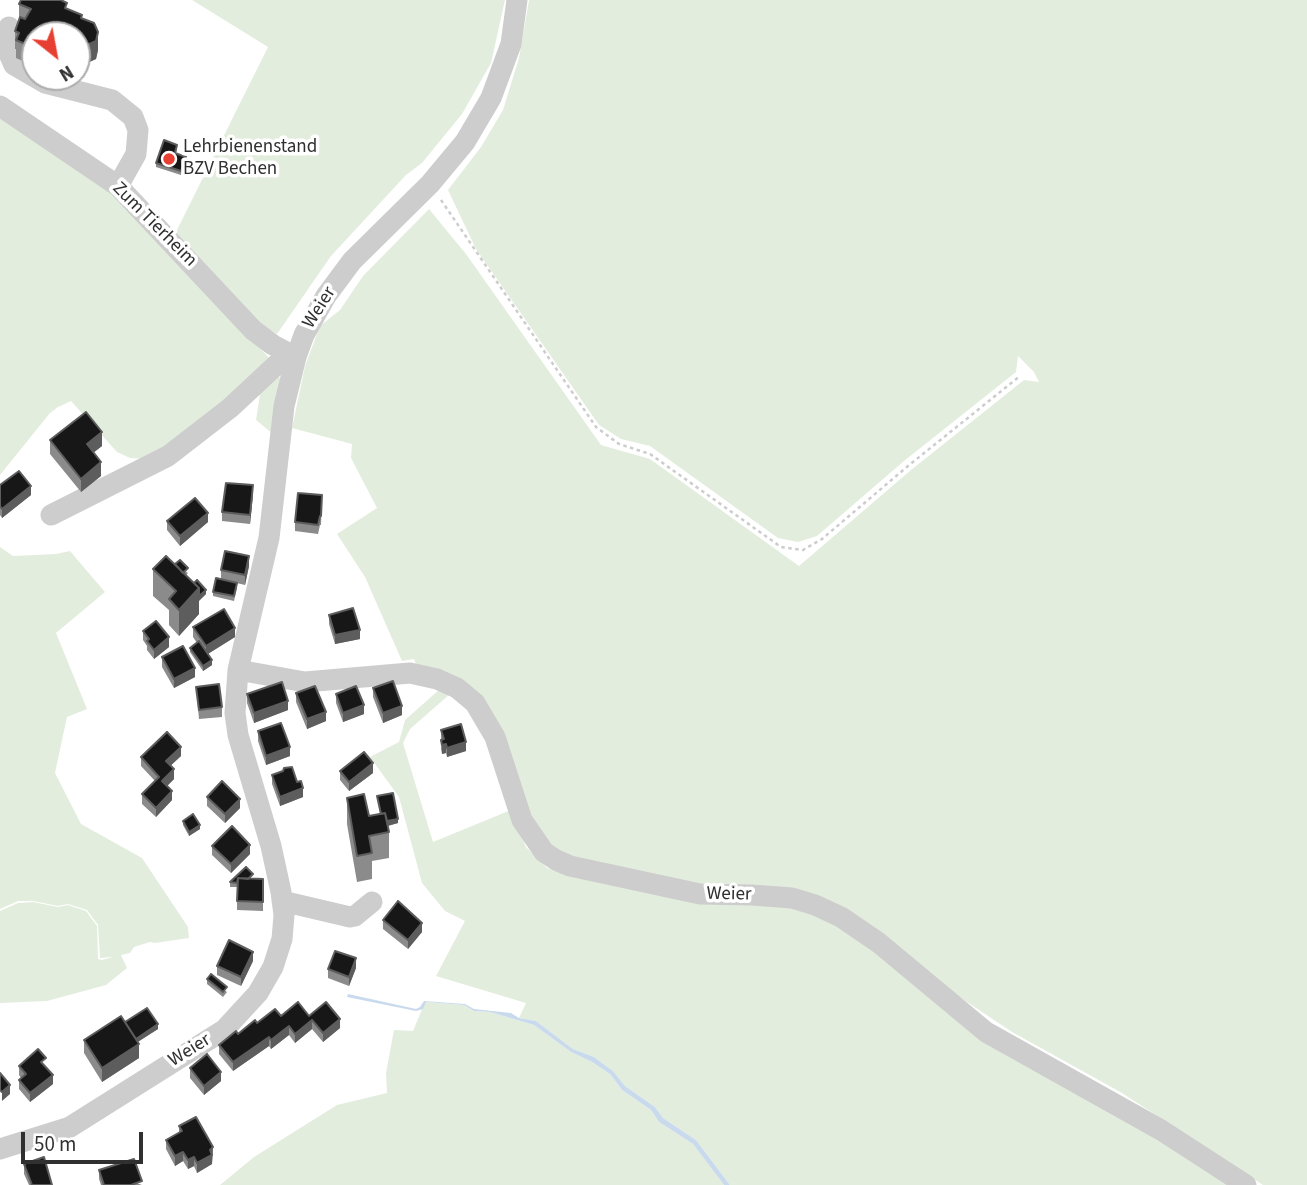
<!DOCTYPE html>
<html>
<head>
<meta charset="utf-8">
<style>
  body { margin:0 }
  #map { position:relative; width:1307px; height:1185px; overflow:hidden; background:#fff; font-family:"Source Sans 3",sans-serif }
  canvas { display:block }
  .north { position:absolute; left:21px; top:21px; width:70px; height:70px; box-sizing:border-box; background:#fff; border:2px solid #acacac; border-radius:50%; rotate:149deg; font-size:19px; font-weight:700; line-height:28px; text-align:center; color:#303030 }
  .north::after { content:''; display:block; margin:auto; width:24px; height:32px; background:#e73f31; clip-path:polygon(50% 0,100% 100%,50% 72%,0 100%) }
  .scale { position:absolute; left:21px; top:1132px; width:122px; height:32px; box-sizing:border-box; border:4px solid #303030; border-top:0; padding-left:9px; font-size:21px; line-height:24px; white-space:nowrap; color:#303030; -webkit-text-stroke:5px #fff; paint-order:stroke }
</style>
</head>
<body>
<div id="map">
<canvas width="1307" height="1185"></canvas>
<div class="north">N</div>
<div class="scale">50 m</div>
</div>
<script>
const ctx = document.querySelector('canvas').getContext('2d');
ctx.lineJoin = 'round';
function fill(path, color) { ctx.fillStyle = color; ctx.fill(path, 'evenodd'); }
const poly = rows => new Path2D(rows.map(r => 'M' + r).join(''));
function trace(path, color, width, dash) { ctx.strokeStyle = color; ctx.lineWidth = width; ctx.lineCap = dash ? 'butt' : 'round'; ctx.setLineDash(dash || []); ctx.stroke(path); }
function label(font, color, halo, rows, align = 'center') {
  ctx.font = font + ' "Source Sans 3",sans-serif'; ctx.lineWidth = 7; ctx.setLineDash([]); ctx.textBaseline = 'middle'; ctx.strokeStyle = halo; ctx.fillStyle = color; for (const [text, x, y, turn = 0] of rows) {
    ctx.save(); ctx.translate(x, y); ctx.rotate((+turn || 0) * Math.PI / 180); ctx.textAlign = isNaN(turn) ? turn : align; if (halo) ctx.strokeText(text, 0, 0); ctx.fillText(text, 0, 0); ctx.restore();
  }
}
fill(poly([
  [192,0,505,0,491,63,462,114,422,163,406,175,331,256,277,334,253,320,175,234,268,47],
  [529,0,1307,0,1307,1185,1263,1185,1122,1093,1012,1032,952,992,844,908,683,886,572,862,538,837,500,736,417,667,414,659,402,661,365,577,337,534,377,508,351,458,352,444,292,428,305,366,320,326,340,310,363,276,429,209,466,254,601,445,650,459,799,566,911,470,1024,380,1039,382,1034,372,1018,356,1016,372,904,461,817,536,798,542,778,538,650,446,621,439,599,425,476,249,448,190,481,147,503,110,519,58],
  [0,111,137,213,271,360,225,408,146,459,130,458,117,452,71,401,58,407,50,413,0,475],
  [277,373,281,380,273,434,256,420,261,388],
  [0,547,13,556,56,554,70,551,105,592,56,633,87,709,67,717,55,773,81,824,142,858,188,927,189,938,155,943,150,942,134,947,130,953,121,955,127,968,106,985,47,1001,0,1003,0,911,18,903,33,902,58,907,68,905,86,911,97,926,98,959,102,960,113,957,100,958,98,925,87,910,68,904,58,906,33,901,18,901,0,909],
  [440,689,450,694,410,729,403,743,433,842,511,810,526,847,547,868,576,878,793,907,835,924,1231,1185,730,1185,696,1140,663,1118,655,1107,625,1086,613,1071,594,1057,573,1049,536,1021,519,1018,526,1003,436,976,465,921,445,911,422,883,399,797,370,757,399,742,405,720],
  [425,1002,464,1005,474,1011,490,1012,534,1025,571,1052,592,1062,610,1074,622,1090,651,1110,659,1122,693,1144,724,1185,220,1185,254,1157,337,1105,387,1093,386,1073,394,1030,413,1031]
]), '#e3eddd');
fill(poly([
  [348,994,416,1009,420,1007,424,1001,465,1004,474,1009,511,1013,519,1018,536,1021,573,1049,594,1057,613,1071,625,1086,655,1107,663,1118,696,1140,730,1185,724,1185,693,1144,659,1122,651,1110,622,1090,610,1074,592,1062,571,1052,534,1025,490,1012,474,1011,464,1005,426,1002,423,1009,416,1011,347,997]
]), '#cadaed');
trace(poly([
  [441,200,596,427,619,444,650,454,781,547,803,550,822,539,908,466,1020,376]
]), '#cdcdcd', 2.5, [3.5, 3.5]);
trace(poly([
  [9,27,4,42,14,65,45,83,112,100,133,117,138,130,136,154,118,186],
  [0,106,118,186,253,330,273,345,296,357],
  [51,515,168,456,230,408,288,354],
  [238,670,305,682,410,673,437,679,457,688,475,703,495,737,522,820,544,852,556,860,570,866,700,894,752,895,792,898,815,905,841,917,879,943,986,1032,1161,1130,1246,1185],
  [282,901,350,917,355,916,372,902],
  [0,1149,70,1127,224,1030,258,993,273,967,282,939,284,915,281,892,271,846,238,735,235,713,238,670,269,538,284,406,296,357,304,335,326,296,352,261,430,184,465,142,491,98,511,44,517,0]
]), '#cdcdcd', 21);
fill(poly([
  [19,4,67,9,82,18,98,50,96,59,85,64,77,61,77,35,35,35,34,66,16,58,16,49,15,49,15,31,19,20],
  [177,150,176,153,186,161,181,175,156,167,156,163],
  [50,440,102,446,93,452,101,476,81,492,50,454],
  [0,485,31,495,2,518,0,515],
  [253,494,250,524,222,521,222,512],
  [322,495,321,525,320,525,318,534,295,531,295,522],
  [167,521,208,522,180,546,167,530],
  [175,564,188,573,186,575,206,594,199,600,199,614,179,636,169,625,169,610,153,596,153,569],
  [249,566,245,585,224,580,237,588,234,601,213,596,213,592,221,580,221,570],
  [329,615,360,639,335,644,329,624],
  [193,627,235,637,208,654,212,665,203,671,190,652,190,648,197,643,193,637],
  [143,631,169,647,154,659,147,650,147,646,143,640],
  [162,657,195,677,174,688,162,667],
  [196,687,222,707,222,717,199,719],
  [373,688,402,715,383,723,373,697],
  [296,693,326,721,307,729,296,702],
  [247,694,288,710,254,723,247,703],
  [336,694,364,714,343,722,336,703],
  [441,730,466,751,447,757,446,753,442,754,441,749],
  [258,731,290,756,266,765,258,741],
  [181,756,170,766,174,779,167,786,172,800,156,817,142,804,142,794,155,781,141,766,141,757],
  [340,771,373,773,349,791,340,780],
  [272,775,297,782,303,797,280,806,272,784],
  [377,796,398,823,388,826,389,832,389,858,372,861,372,879,357,882,347,824,347,798,369,816,380,814],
  [207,797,240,808,225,823,207,806],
  [183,821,200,829,189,836,183,825],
  [212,846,250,854,231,873,212,855],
  [253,879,263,879,263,911,237,910,237,887,230,887,230,882],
  [383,920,422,932,408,949,383,929],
  [253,961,241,986,217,975,217,966],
  [356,968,349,986,328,978,328,969],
  [207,979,227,992,223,997,207,984],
  [281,1016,309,1016,340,1028,323,1042,312,1029,295,1043,289,1035,271,1049,269,1046,233,1071,219,1054,219,1045,257,1023],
  [125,1022,158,1029,138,1042,139,1058,102,1082,84,1053,84,1040],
  [19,1066,46,1067,53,1084,30,1102,19,1089,19,1080,21,1078,19,1075],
  [190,1068,221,1081,204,1095,190,1078],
  [179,1126,213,1147,212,1164,197,1173,194,1166,188,1169,183,1161,175,1166,166,1149,166,1140,179,1133],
  [24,1164,52,1185,29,1185,24,1174],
  [99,1170,142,1185,101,1185,99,1179]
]), '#8b8b8b');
fill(poly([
  [98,32,98,50,96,59,85,64,85,46],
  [102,432,102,446,87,458,87,444],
  [101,462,101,476,81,492,81,479],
  [253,485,253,494,250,524,250,515],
  [31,486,31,495,2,518,2,509],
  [208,513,208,522,180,546,180,536],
  [249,556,249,566,245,585,245,575],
  [199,588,199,614,179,636,179,610],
  [206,590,206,594,199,601,199,596],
  [235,628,235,637,206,655,206,646],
  [360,630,360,639,335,644,335,635],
  [169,637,169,647,154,659,154,650],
  [212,660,212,665,203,671,203,666],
  [195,668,195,677,174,688,174,679],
  [288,701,288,710,254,723,254,713],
  [364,705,364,714,343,722,343,713],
  [402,706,402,715,383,723,383,713],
  [326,712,326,721,307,729,307,719],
  [466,742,466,751,447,757,447,748],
  [446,744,446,753,442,754,442,745],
  [181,747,181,756,166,770,166,761],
  [290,747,290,756,266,765,266,756],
  [373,763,373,773,349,791,349,782],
  [174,769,174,779,162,791,162,781],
  [303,788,303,797,280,806,280,797],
  [172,791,172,800,156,817,156,808],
  [240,799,240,808,225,823,225,814],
  [398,819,398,823,383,827,383,822],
  [200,825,200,829,189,836,189,832],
  [250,845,250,854,231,873,231,864],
  [422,923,422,932,408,949,408,940],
  [253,952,253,961,241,986,241,977],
  [356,958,356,968,349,986,349,977],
  [340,1019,340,1028,323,1042,323,1033],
  [312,1020,312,1029,295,1043,295,1034],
  [158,1024,158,1029,131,1046,131,1041],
  [289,1026,289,1035,271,1049,271,1040],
  [269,1037,269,1046,233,1071,233,1062],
  [139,1044,139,1058,102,1082,102,1068],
  [221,1072,221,1081,204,1095,204,1086],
  [53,1075,53,1084,30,1102,30,1093],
  [10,1085,10,1094,2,1101,2,1092],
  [213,1147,212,1164,197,1173,197,1163],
  [183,1152,183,1161,175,1166,175,1156],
  [194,1157,194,1166,188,1169,188,1160]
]), '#5d5d5d');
const building = poly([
  [21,0,61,0,67,3,65,8,82,15,81,18,94,23,98,32,96,41,85,46,77,43,77,35,35,35,34,48,16,40,19,33,15,31,20,17,25,19,31,9,19,4,21,0],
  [164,140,177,145,175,153,186,157,181,171,156,163,164,140],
  [86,412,102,432,87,444,101,462,81,479,50,440,86,412],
  [19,471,31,486,2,509,0,506,0,485,19,471],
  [226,483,253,485,250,515,222,512,226,483],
  [298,493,322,495,321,516,320,516,318,525,295,522,298,493],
  [195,498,208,513,180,536,167,521,195,498],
  [225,551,249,556,245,575,221,570,225,551],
  [166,556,199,588,179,610,169,599,176,591,153,569,166,556],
  [180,560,188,568,183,573,175,564,180,560],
  [216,578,237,583,234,596,213,592,216,578],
  [197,580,206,590,199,596,199,588,194,583,197,580],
  [353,608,360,630,335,635,329,615,353,608],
  [224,609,235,628,206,646,193,627,224,609],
  [156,621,169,637,154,650,147,641,149,639,143,631,156,621],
  [199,641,212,660,203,666,190,648,199,641],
  [183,646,195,668,174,679,162,657,183,646],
  [393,681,402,706,383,713,373,688,393,681],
  [282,682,288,701,254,713,247,694,282,682],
  [219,684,222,707,199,710,196,687,219,684],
  [315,686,326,712,307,719,296,693,315,686],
  [356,686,364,705,343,713,336,694,356,686],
  [281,723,290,747,266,756,258,731,281,723],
  [461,724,466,742,447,748,446,744,442,745,441,740,444,739,441,730,461,724],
  [167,732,181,747,166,761,174,769,162,781,172,791,156,808,142,794,159,777,141,757,167,732],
  [364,752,373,763,349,782,340,771,364,752],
  [292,767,297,782,301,781,303,788,280,797,272,775,283,771,284,768,292,767],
  [222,781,240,799,225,814,207,797,222,781],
  [393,793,398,819,387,821,385,813,381,814,377,796,393,793],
  [364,794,369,816,385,813,389,832,369,836,372,853,357,856,347,798,364,794],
  [193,814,200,825,189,832,183,821,193,814],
  [232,826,250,845,231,864,212,846,232,826],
  [246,867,253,874,248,879,238,878,237,883,230,882,246,867],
  [238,878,263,879,263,902,237,901,238,878],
  [398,901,422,923,408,940,383,920,398,901],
  [229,940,253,952,241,977,217,966,229,940],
  [335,951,356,958,349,977,328,969,335,951],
  [211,974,227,987,223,992,207,979,211,974],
  [298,1002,309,1016,326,1002,340,1019,323,1033,312,1020,295,1034,289,1026,271,1040,269,1037,233,1062,219,1045,236,1031,238,1034,255,1020,257,1023,275,1009,281,1016,298,1002],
  [147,1008,158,1024,136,1039,125,1022,147,1008],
  [121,1016,139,1044,102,1068,84,1040,121,1016],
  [38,1049,46,1058,41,1062,53,1075,30,1093,19,1080,26,1074,19,1066,38,1049],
  [207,1054,221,1072,204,1086,190,1068,207,1054],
  [0,1073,10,1085,2,1092,0,1090,0,1073],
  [196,1117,213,1147,210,1150,212,1155,197,1163,194,1157,188,1160,183,1152,175,1156,166,1140,182,1131,179,1126,196,1117],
  [44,1157,52,1185,32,1185,24,1164,44,1157],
  [134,1159,142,1181,131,1185,104,1185,99,1170,134,1159]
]);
fill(building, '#171717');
trace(building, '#5d5d5d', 2);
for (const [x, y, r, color] of [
  [169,159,7,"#e73f31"]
]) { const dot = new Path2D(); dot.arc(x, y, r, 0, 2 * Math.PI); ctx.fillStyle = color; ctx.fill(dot); trace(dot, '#fff', 2.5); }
label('19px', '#303030', '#fff', [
  ["Lehrbienenstand",183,148],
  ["BZV Bechen",183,170]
], 'left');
label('19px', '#303030', '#fff', [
  ["Zum Tierheim",154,225,45],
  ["Weier",320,308,-58],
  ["Weier",729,895,1],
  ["Weier",190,1051,-32]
]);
</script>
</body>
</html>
